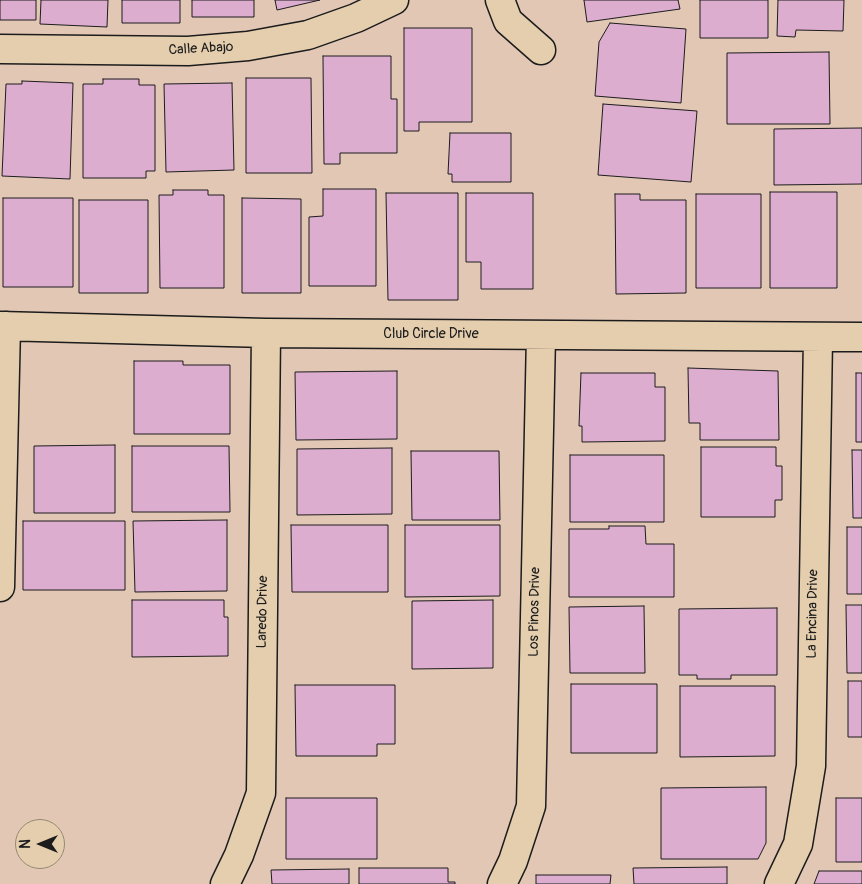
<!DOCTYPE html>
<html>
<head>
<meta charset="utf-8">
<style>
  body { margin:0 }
  #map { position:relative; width:862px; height:884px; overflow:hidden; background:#e3c7b5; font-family:Pangolin,sans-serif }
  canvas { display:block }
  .north { position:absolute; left:15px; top:819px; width:50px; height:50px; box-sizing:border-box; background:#e5ceae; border:1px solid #958774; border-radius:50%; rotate:270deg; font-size:14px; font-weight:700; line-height:20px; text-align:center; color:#1c1c1c }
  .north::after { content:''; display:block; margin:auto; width:18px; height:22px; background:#1c1c1c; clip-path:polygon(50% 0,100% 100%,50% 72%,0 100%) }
</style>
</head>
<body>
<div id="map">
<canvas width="862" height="884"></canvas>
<div class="north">N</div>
</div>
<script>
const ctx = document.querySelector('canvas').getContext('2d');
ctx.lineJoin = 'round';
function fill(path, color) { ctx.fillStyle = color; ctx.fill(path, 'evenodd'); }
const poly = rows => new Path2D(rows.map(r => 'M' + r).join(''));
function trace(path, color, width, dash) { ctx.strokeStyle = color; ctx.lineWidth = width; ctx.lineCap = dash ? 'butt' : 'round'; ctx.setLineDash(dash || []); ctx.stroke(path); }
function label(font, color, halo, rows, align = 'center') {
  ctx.font = font + ' Pangolin,sans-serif'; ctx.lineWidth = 5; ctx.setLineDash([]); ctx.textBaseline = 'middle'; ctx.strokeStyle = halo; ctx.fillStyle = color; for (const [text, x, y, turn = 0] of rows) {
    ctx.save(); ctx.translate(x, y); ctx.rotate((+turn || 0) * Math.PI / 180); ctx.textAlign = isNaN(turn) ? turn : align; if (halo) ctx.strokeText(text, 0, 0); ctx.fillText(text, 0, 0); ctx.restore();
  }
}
const building = poly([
  [0,0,36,0,36,20,0,20,0,0],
  [41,0,108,0,107,27,40,24,41,0],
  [122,0,180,0,180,23,122,23,122,0],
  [192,0,254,0,254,17,192,17,192,0],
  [275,0,320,0,277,10,275,0],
  [584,0,678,0,680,9,587,22,584,0],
  [700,0,768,0,768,38,700,38,700,0],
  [778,0,844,0,843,31,796,30,795,37,777,36,778,0],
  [610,23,686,29,681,103,595,96,599,42,610,23],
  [404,28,472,28,472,122,419,122,419,131,404,131,404,28],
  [829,52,830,124,727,124,727,53,829,52],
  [323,56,391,56,391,99,397,99,397,153,340,153,340,164,324,164,323,56],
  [246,78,311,78,312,173,246,173,246,78],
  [103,79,139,79,139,85,155,85,155,171,146,171,146,178,83,178,83,84,103,84,103,79],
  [22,81,73,83,70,179,2,176,6,84,22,84,22,81],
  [232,83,234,170,166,172,164,84,232,83],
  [603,104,697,111,691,182,598,175,603,104],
  [862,128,862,184,774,185,774,129,862,128],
  [450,133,511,133,511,182,452,182,452,174,448,174,450,133],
  [323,189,376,189,376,286,309,286,309,217,323,216,323,189],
  [173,190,208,190,208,195,224,195,224,288,160,288,159,195,173,195,173,190],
  [770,192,837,192,837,288,770,288,770,192],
  [386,193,458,193,458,300,388,300,386,193],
  [466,193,533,193,533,289,481,289,481,262,466,262,466,193],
  [615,194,640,194,640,200,686,200,686,293,616,294,615,194],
  [696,194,761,194,761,288,696,288,696,194],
  [3,198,73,198,73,287,3,287,3,198],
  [242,198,301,199,301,293,242,293,242,198],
  [79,200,148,200,148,293,79,293,79,200],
  [134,361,183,361,183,365,230,365,230,434,134,434,134,361],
  [688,368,778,371,779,440,700,440,700,423,689,423,688,368],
  [397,371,397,439,296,440,295,372,397,371],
  [581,373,655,373,655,387,665,387,665,441,582,442,582,426,579,426,581,373],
  [856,373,862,373,862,442,856,442,856,373],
  [115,445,115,513,34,513,34,446,115,445],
  [132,446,229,446,230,512,132,512,132,446],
  [701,447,776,447,776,466,782,466,782,500,775,500,775,517,701,517,701,447],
  [392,448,392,514,297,515,297,449,392,448],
  [852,450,862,450,862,518,853,518,852,450],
  [411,451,499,451,500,520,412,520,411,451],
  [570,455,664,455,664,522,570,522,570,455],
  [227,520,227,591,135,592,133,521,227,520],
  [23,521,125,521,125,590,23,590,23,521],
  [291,525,388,525,388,592,292,592,291,525],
  [405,525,500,525,500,596,405,597,405,525],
  [609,526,645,526,646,544,674,544,674,597,569,597,569,529,609,529,609,526],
  [847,527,862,527,862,594,847,594,847,527],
  [132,600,224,600,224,617,228,617,228,656,132,657,132,600],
  [493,600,493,668,412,669,412,601,493,600],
  [846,605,862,605,862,673,847,673,846,605],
  [644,606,645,673,570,673,569,607,644,606],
  [777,608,777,675,731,675,731,679,697,679,697,675,679,675,679,609,777,608],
  [848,681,862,681,862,737,848,737,848,681],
  [571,684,657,684,657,753,571,753,571,684],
  [295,685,395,685,395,744,377,744,377,756,296,756,295,685],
  [680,686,775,686,775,756,680,757,680,686],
  [766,787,766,843,758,859,661,859,661,788,766,787],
  [286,798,377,798,377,859,286,859,286,798],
  [836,798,862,798,862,862,836,862,836,798],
  [727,867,727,884,634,884,633,868,727,867],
  [359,868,448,868,448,882,455,882,455,884,359,884,359,868],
  [349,869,349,884,272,884,271,870,349,869],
  [819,871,862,871,862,884,814,884,819,871],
  [536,875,611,875,610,884,536,884,536,875]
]);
fill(building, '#dcadcf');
trace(building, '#1c1c1c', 1);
const minor = poly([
  [500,0,508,21,541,50],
  [0,49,188,51,248,46,308,35,356,18,394,0],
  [0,326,266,333,862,337],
  [0,587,6,326],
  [225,884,239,855,261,793,266,333],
  [502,884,513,861,531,806,541,335],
  [779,884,798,844,811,766,818,338]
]);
trace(minor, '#1c1c1c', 31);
trace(minor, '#e5ceae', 28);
label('14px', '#1c1c1c', '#e5ceae', [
  ["Calle Abajo",201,49,-3],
  ["Club Circle Drive",431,334],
  ["Laredo Drive",263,612,-89],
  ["Los Pinos Drive",535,612,-89],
  ["La Encina Drive",813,614,-89]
]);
</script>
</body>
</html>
